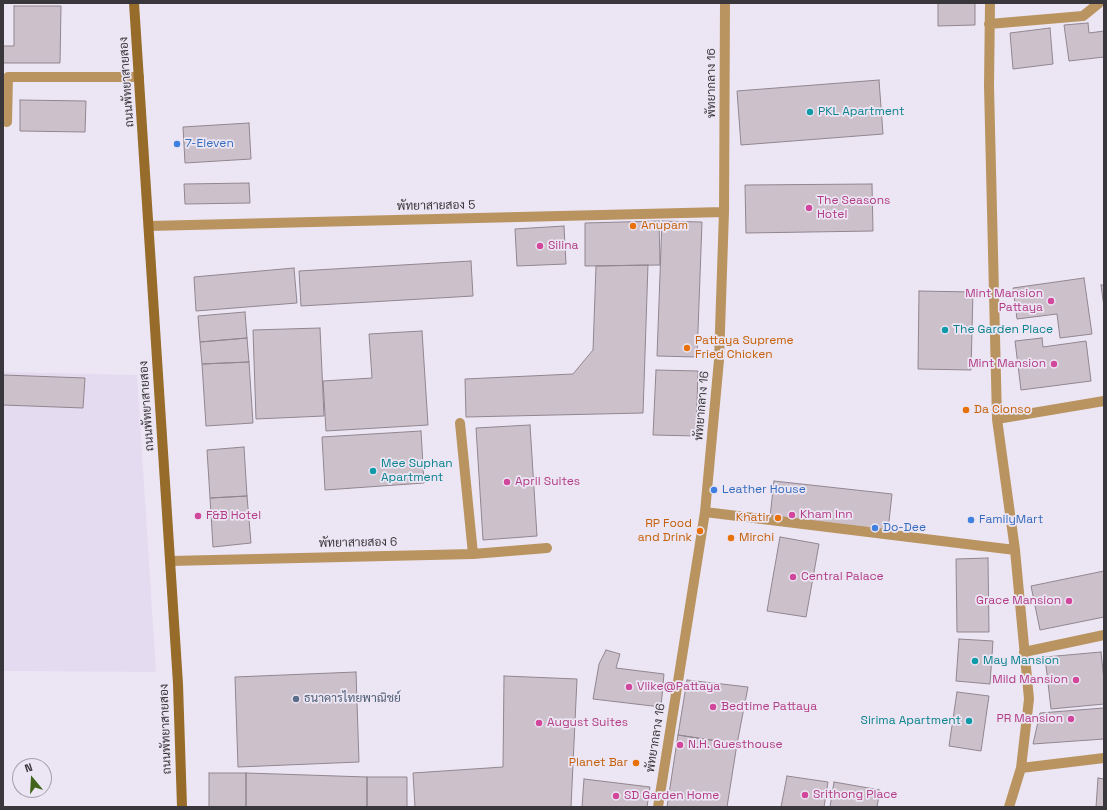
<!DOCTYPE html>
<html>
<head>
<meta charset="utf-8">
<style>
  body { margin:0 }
  #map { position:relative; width:1107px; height:810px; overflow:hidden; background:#ece6f4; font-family:"Space Grotesk",sans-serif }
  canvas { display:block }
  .frame { position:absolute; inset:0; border:4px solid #39373c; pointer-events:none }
  .north { position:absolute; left:12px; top:758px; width:40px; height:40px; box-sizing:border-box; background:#ece6f4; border:1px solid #a4a0aa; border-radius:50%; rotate:342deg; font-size:11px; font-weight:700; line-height:16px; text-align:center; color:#39373c }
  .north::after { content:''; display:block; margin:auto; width:14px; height:18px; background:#42651d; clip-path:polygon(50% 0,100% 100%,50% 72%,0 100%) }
</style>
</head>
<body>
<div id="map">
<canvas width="1107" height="810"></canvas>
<div class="frame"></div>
<div class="north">N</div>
</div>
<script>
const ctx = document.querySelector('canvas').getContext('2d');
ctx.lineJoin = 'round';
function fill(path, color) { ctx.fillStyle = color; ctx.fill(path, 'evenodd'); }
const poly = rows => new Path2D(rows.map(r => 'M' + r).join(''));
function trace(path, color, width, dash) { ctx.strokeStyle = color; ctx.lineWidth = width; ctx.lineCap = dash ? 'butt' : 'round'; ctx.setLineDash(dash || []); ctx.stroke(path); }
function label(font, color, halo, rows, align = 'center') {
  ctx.font = font + ' "Space Grotesk",Sarabun,sans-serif'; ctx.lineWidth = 3.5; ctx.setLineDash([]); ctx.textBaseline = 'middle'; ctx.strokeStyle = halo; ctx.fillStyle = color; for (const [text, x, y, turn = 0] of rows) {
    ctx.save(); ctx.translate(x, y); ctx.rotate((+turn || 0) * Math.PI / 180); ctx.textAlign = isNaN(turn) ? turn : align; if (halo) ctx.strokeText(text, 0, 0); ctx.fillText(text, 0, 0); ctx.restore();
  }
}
fill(poly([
  [3,372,137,375,156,672,3,671]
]), '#e4dbf0');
const building = poly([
  [938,3,975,3,975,25,938,26,938,3],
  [14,6,61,6,60,63,3,63,3,46,14,46,14,6],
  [1088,23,1089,33,1104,31,1104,57,1069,61,1064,25,1088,23],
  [1050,28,1053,64,1013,69,1010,33,1050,28],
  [879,80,883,134,741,145,737,91,879,80],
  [20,100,86,101,85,132,20,131,20,100],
  [249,123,251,159,185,163,183,127,249,123],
  [249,183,250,203,185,204,184,184,249,183],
  [872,184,873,231,746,233,745,185,872,184],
  [659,221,660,265,585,266,585,223,659,221],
  [662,221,702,222,697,357,657,356,662,221],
  [564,226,566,264,517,266,515,229,564,226],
  [471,261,473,296,301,306,299,271,471,261],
  [648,265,643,413,466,417,465,379,573,374,593,350,596,266,648,265],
  [294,268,297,303,196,311,194,277,294,268],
  [1084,278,1092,334,1060,338,1057,314,1017,319,1013,288,1084,278],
  [1101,285,1104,285,1104,307,1101,285],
  [919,291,973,292,971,370,918,369,919,291],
  [245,312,247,338,200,342,198,316,245,312],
  [320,328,324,416,256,419,253,330,320,328],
  [422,331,428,425,326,431,323,381,372,378,369,334,422,331],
  [247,338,249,362,202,364,200,342,247,338],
  [1042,338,1043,347,1086,341,1091,381,1021,390,1015,341,1042,338],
  [249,362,253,423,206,426,202,364,249,362],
  [656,370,698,371,696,436,653,435,656,370],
  [3,375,85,378,83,408,3,405,3,375],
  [530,425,537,536,483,540,476,428,530,425],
  [421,431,424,483,325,490,322,437,421,431],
  [244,447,247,496,210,498,207,450,244,447],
  [774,481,892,494,888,530,770,517,774,481],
  [247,496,251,543,213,547,210,498,247,496],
  [780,537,819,544,806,617,767,611,780,537],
  [988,558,989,632,957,632,956,559,988,558],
  [1104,571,1104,617,1040,630,1031,586,1104,571],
  [959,639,993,641,990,684,956,681,959,639],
  [606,650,620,654,616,668,664,674,661,707,593,699,599,664,606,650],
  [1101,652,1104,680,1104,704,1051,709,1045,657,1101,652],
  [356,672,359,762,238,767,235,677,356,672],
  [504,676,577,679,571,807,415,807,413,773,503,767,504,676],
  [687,680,748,687,737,744,678,735,687,680],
  [957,692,989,696,981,751,949,746,957,692],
  [1104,708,1104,739,1033,744,1040,713,1104,708],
  [678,735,737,744,727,807,667,807,678,735],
  [209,773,246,773,246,807,209,807,209,773],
  [246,773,367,777,367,807,246,807,246,773],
  [787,776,828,782,824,807,781,807,787,776],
  [367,777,407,777,407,807,367,807,367,777],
  [1098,778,1104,779,1104,807,1096,807,1098,778],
  [584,779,650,787,647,807,582,807,584,779],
  [834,782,880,790,877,807,830,807,834,782]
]);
fill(building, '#ccc0ca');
trace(building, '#91868f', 1);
trace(poly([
  [989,24,1083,16,1099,3],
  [989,86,990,3],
  [7,122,8,77,139,77]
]), '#b99461', 10);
trace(poly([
  [989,86,997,419,1015,550,1029,699,1021,768,1009,807],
  [149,226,724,212],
  [997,419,1104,401],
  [460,423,473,554],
  [705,512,1015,550],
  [170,561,473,554,547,548],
  [1024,652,1104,635],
  [1021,768,1104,758],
  [658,807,705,512,719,360,724,212,725,3]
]), '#b99461', 10);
trace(poly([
  [134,3,178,684,182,807]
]), '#976c2a', 10);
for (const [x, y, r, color] of [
  [810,112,4,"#0f9aa8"],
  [177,144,4,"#3f7fe0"],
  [809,208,4,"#d1479c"],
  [633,226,4,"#e8710a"],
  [540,246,4,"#d1479c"],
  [1051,301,4,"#d1479c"],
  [945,330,4,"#0f9aa8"],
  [687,348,4,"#e8710a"],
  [1054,364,4,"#d1479c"],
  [966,410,4,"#e8710a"],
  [373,471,4,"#0f9aa8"],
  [507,482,4,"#d1479c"],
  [714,490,4,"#3f7fe0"],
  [792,515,4,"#d1479c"],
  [198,516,4,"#d1479c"],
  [778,518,4,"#e8710a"],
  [971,520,4,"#3f7fe0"],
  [875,528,4,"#3f7fe0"],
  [700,531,4,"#e8710a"],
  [731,538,4,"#e8710a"],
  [793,577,4,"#d1479c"],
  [1069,601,4,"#d1479c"],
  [975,661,4,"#0f9aa8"],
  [1076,680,4,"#d1479c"],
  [629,687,4,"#d1479c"],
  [296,699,4,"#5c6f8a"],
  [713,707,4,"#d1479c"],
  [1071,719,4,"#d1479c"],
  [969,721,4,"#0f9aa8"],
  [539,723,4,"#d1479c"],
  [680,745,4,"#d1479c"],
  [636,763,4,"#e8710a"],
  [805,795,4,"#d1479c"],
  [616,796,4,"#d1479c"]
]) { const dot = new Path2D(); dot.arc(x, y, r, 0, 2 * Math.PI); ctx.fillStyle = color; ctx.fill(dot); trace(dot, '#ece6f4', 1.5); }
label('12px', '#39373c', '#ece6f4', [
  ["ถนนพัทยาสายสอง",127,82,-94],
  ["พัทยากลาง 16",712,83,-90],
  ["พัทยาสายสอง 5",436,206,-1],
  ["ถนนพัทยาสายสอง",147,406,-94],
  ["พัทยากลาง 16",702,406,-85],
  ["พัทยาสายสอง 6",358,543,-1],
  ["ถนนพัทยาสายสอง",166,729,-92],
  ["พัทยากลาง 16",656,738,-81]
]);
label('12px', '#0d838f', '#ece6f4', [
  ["PKL Apartment",818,112],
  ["The Garden Place",953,330],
  ["Mee Suphan",381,464],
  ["Apartment",381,478],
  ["May Mansion",983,661],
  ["Sirima Apartment",961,721,"right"]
], 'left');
label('12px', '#366cbe', '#ece6f4', [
  ["7-Eleven",185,144],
  ["Leather House",722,490],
  ["FamilyMart",979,520],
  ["Do-Dee",883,528]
], 'left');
label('12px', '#b23c85', '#ece6f4', [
  ["The Seasons",817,201],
  ["Hotel",817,215],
  ["Silina",548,246],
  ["Mint Mansion",1043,294,"right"],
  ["Pattaya",1043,308,"right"],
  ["Mint Mansion",1046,364,"right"],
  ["April Suites",515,482],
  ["Kham Inn",800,515],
  ["F&B Hotel",206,516],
  ["Central Palace",801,577],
  ["Grace Mansion",1061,601,"right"],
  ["Mild Mansion",1068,680,"right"],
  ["Vlike@Pattaya",637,687],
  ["Bedtime Pattaya",721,707],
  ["PR Mansion",1063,719,"right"],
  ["August Suites",547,723],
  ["N.H. Guesthouse",688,745],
  ["Srithong Place",813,795],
  ["SD Garden Home",624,796]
], 'left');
label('12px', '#c56008', '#ece6f4', [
  ["Anupam",641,226],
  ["Pattaya Supreme",695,341],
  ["Fried Chicken",695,355],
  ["Da Cionso",974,410],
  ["Khatir",770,518,"right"],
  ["RP Food",692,524,"right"],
  ["and Drink",692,538,"right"],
  ["Mirchi",739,538],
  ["Planet Bar",628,763,"right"]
], 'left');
label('12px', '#4e5e75', '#ece6f4', [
  ["ธนาคารไทยพาณิชย์",304,699]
], 'left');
</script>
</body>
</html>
